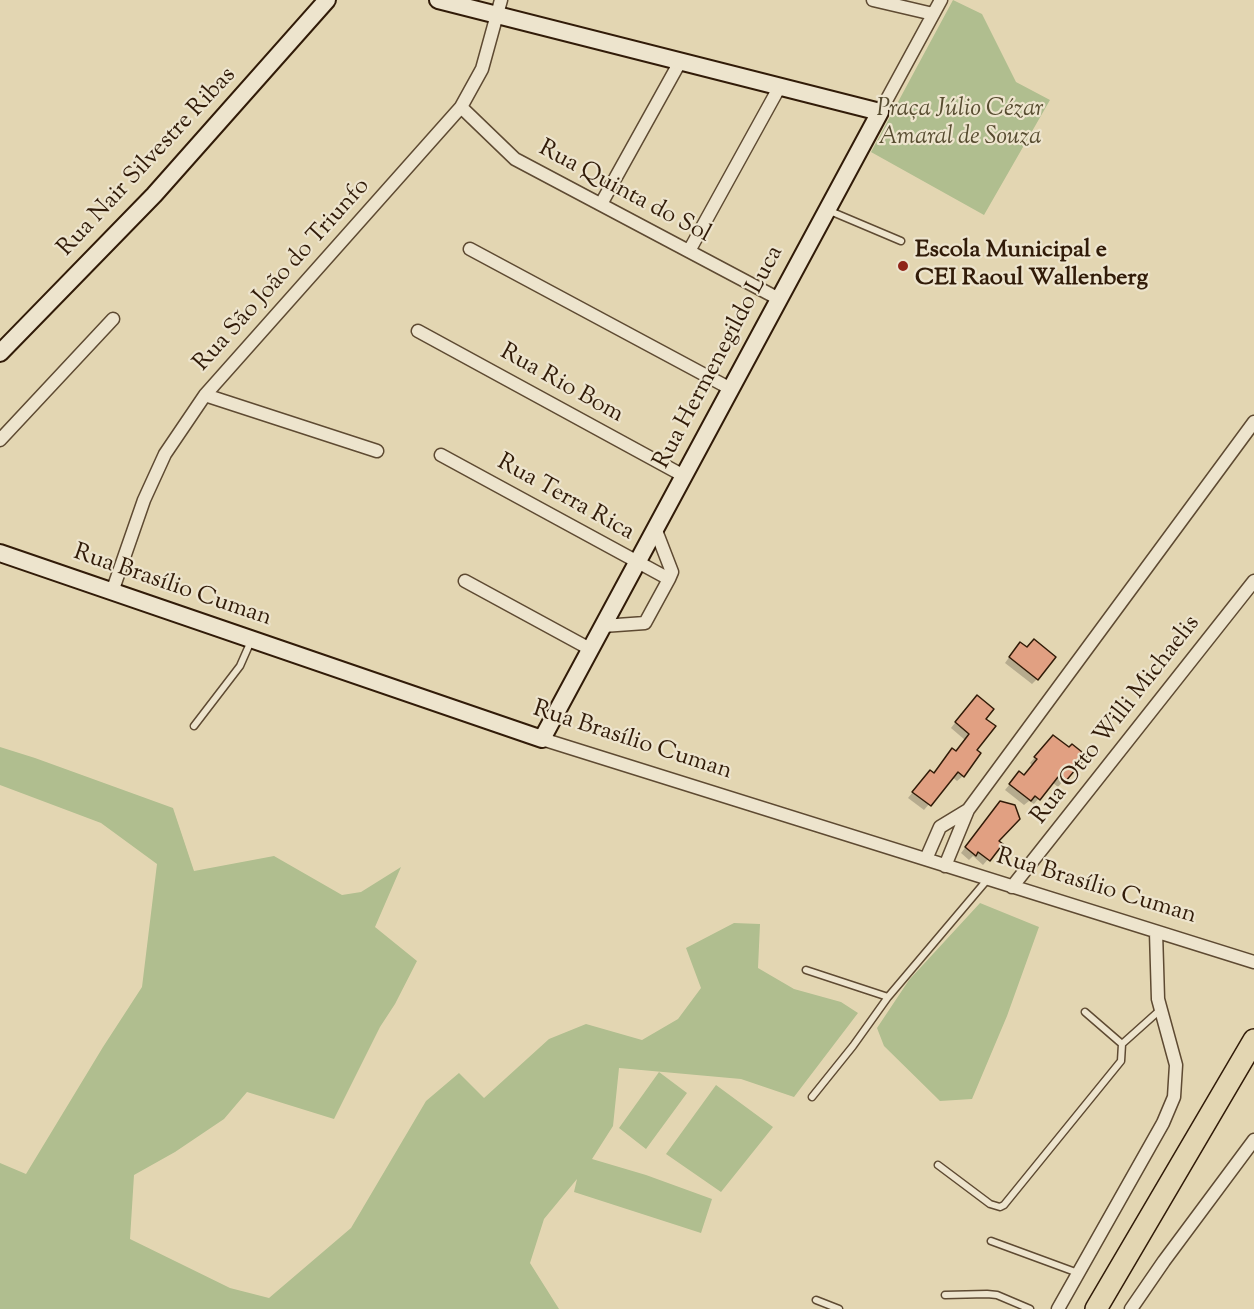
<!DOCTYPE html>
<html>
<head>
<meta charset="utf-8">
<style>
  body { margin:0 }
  canvas { display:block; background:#e3d6b2 }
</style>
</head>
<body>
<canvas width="1254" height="1309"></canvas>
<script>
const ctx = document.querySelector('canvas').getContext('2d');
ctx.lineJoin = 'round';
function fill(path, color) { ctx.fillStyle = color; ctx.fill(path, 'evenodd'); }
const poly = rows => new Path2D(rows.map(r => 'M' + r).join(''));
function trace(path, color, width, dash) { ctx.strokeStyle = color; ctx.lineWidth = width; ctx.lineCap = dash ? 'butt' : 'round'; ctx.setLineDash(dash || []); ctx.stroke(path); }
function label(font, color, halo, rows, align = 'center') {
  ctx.font = font + ' "Sorts Mill Goudy",serif'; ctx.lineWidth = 4.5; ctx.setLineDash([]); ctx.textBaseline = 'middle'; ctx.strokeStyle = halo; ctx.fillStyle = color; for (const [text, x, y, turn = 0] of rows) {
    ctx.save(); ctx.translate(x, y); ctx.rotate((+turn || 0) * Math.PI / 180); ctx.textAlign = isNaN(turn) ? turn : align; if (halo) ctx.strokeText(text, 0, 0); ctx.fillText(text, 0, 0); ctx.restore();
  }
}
fill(poly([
  [953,0,982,14,1016,82,1050,100,984,215,871,152],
  [0,747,35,758,173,808,194,871,274,856,342,895,361,892,401,867,375,927,417,961,395,1004,380,1027,334,1119,247,1092,224,1119,175,1152,134,1175,130,1239,230,1288,269,1298,351,1228,426,1101,459,1073,484,1098,549,1039,586,1024,642,1040,678,1019,701,988,686,948,734,923,760,924,758,968,794,989,841,1002,858,1013,794,1097,741,1079,619,1068,613,1126,592,1159,646,1175,712,1199,701,1233,574,1192,577,1179,544,1219,530,1263,559,1309,0,1309,0,1163,26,1174,103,1047,142,987,157,864,101,823,0,785],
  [980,903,1039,927,1007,1016,972,1099,940,1101,884,1046,877,1028,909,980],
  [659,1072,687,1093,646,1149,619,1128],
  [716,1085,773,1127,721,1192,666,1154]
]), '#b0be8f');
fill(poly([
  [1015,649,1027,649,1037,679,1032,684,1005,663],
  [971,702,984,719,975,750,963,776,957,781,952,777,924,810,908,798,925,777,933,774,947,755,955,752,965,740,951,728],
  [1048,742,1085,756,1058,787,1052,782,1034,804,1029,801,1024,805,1005,790,1014,779,1023,776,1032,765,1030,763],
  [995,808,997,841,1001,844,983,865,973,856,969,860,961,853]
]), '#0003');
const building = poly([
  [1034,639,1056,657,1038,680,1009,657,1020,642,1027,647,1034,639],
  [977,695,994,709,986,719,996,726,977,750,981,753,964,777,958,772,931,806,912,792,930,770,934,773,952,748,956,751,969,734,955,722,977,695],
  [1053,735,1069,747,1072,744,1087,756,1065,782,1058,777,1040,800,1035,796,1031,801,1009,784,1019,771,1024,775,1037,759,1034,757,1053,735],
  [1000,801,1015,805,1020,819,999,841,1003,844,990,861,978,852,976,856,965,847,1000,801]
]);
fill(building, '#e1a082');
trace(building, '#311b08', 1.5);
const lane = poly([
  [830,211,901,241],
  [194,726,240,666,251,641],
  [806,970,888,997],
  [1085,1012,1122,1044],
  [812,1097,853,1046,888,997,987,880],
  [938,1165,990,1204,1000,1207,1004,1205,1121,1061,1122,1044,1160,1010],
  [991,1241,1078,1273],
  [945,1295,987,1294,997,1295,1030,1309],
  [816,1300,839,1309]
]);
const street = poly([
  [873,0,933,14],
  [461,107,515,159,779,299],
  [880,112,941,0],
  [601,204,681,60],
  [470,249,731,389],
  [689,251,780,86],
  [418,331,684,476],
  [205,395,377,451],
  [0,440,113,319],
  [441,455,669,579],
  [465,581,590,649],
  [112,592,144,500,165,454,205,395,461,107,482,69,501,0],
  [603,626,645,623,669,579,672,572,655,528],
  [542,739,1254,962],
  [926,859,940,827,968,810],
  [945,866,968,810,1254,422],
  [1012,887,1254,581],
  [1058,1309,1163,1123,1174,1097,1176,1065,1158,999,1156,932],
  [1131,1309,1164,1261,1254,1140]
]);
const secondary = poly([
  [0,353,154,195,327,0],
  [0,553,542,739,880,112,438,0]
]);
const highway = poly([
  [1096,1309,1254,1040]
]);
trace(lane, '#5e4a32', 9);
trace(street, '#5e4a32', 15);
trace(secondary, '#311b08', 20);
trace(highway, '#311b08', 24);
trace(lane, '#ede4cd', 6);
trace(street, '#ede4cd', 12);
trace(secondary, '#ede4cd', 16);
trace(highway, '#e3d6b2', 21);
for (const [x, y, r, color] of [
  [903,266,6,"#8f2418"]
]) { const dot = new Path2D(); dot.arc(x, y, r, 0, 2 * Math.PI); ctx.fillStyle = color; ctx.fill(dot); trace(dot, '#ede4cd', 2); }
label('italic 24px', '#574c30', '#ede4cd', [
  ["Praça Júlio Cézar",960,111],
  ["Amaral de Souza",960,139]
]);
label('24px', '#311b08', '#ede4cd', [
  ["Rua Nair Silvestre Ribas",148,163,-47],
  ["Rua Quinta do Sol",624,193,28],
  ["Rua São João do Triunfo",283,276,-48],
  ["Rua Hermenegildo Luca",720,358,-62],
  ["Rua Rio Bom",561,385,29],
  ["Rua Terra Rica",565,499,29],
  ["Rua Brasílio Cuman",172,587,19],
  ["Rua Otto Willi Michaelis",1117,721,-52],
  ["Rua Brasílio Cuman",632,742,18],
  ["Rua Brasílio Cuman",1096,888,17]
]);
label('bold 24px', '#311b08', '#ede4cd', [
  ["Escola Municipal e",915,252],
  ["CEI Raoul Wallenberg",915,280]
], 'left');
</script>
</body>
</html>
